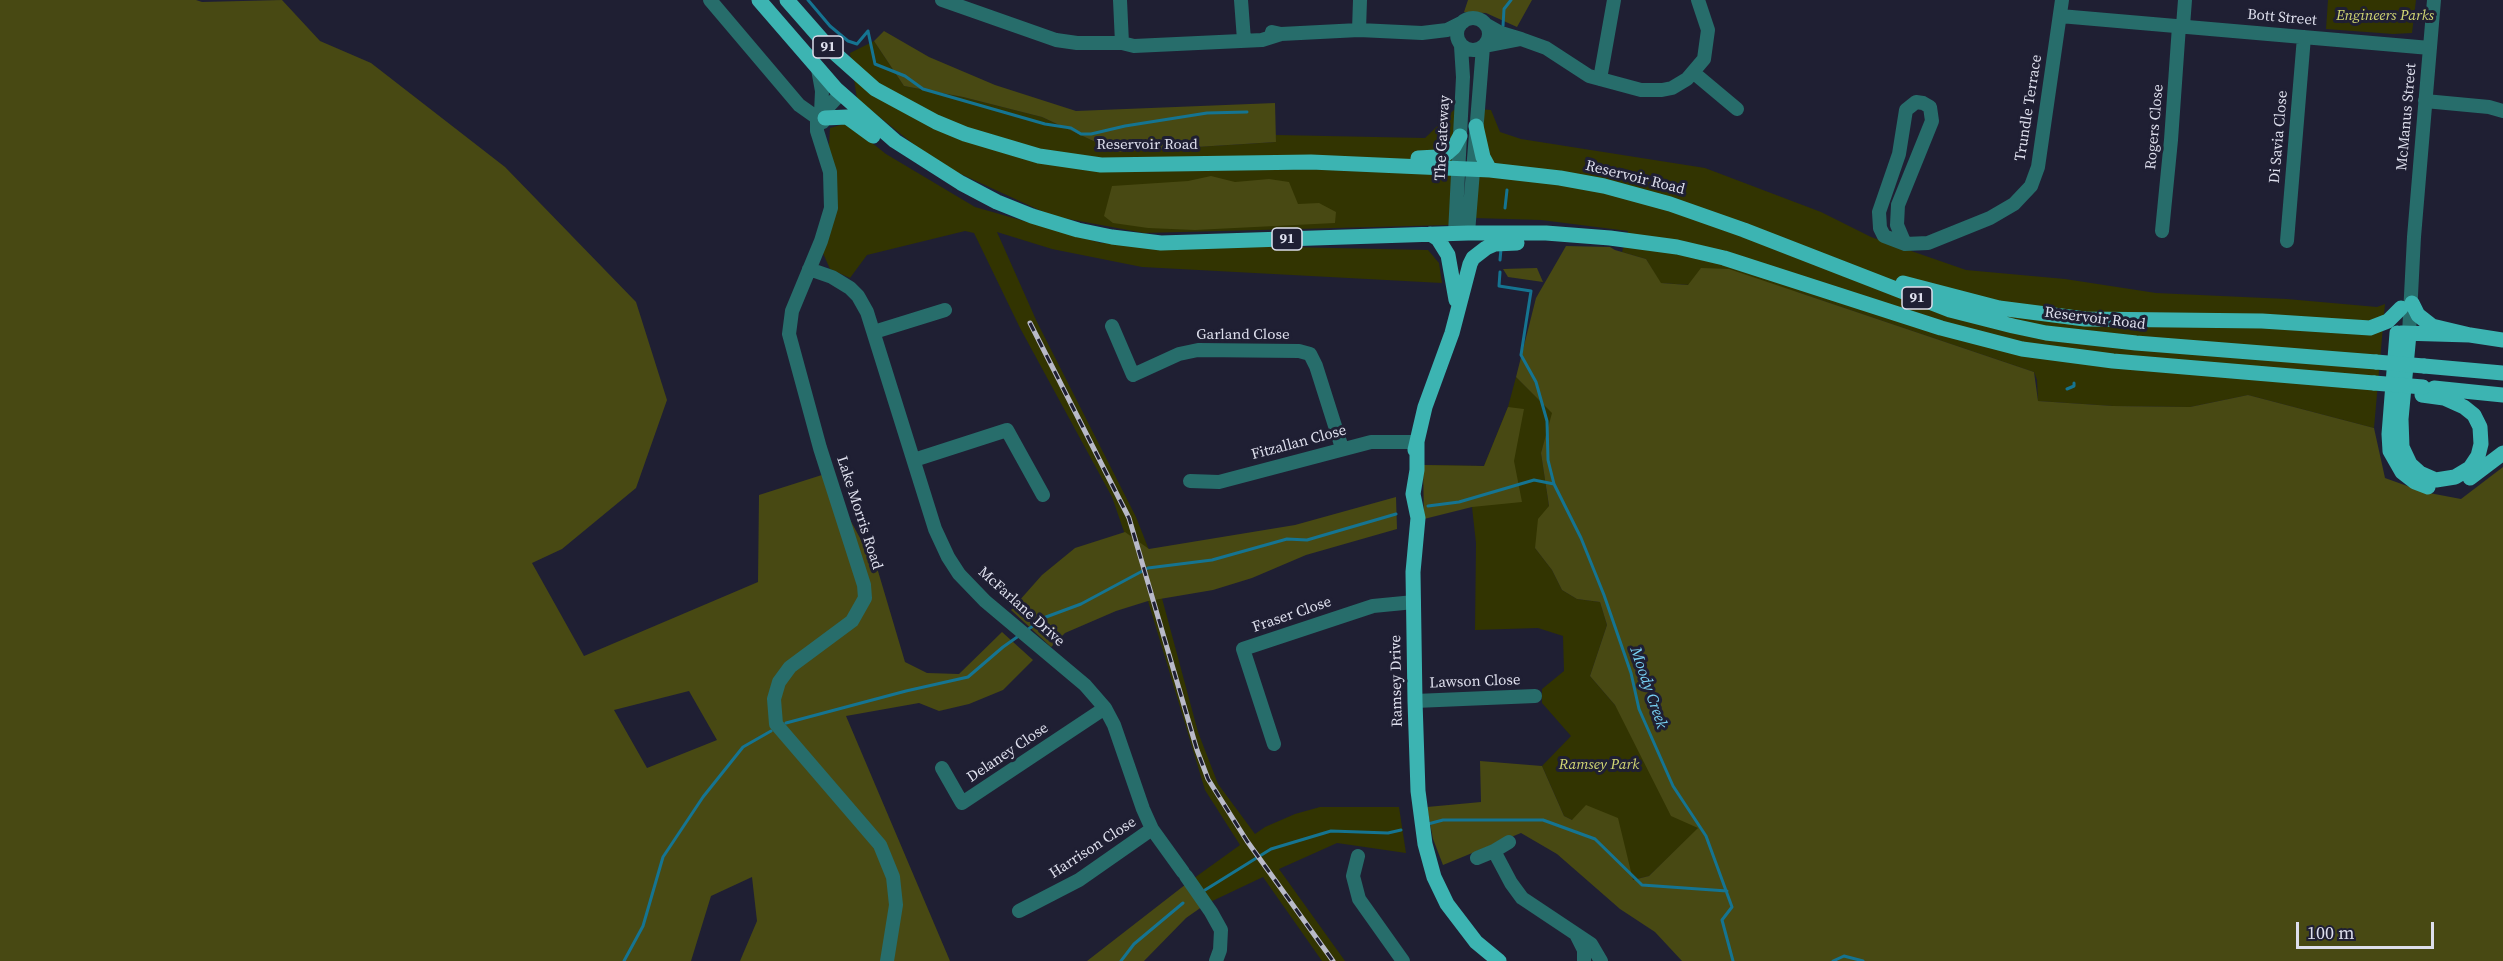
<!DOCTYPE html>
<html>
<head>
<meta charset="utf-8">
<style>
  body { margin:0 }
  #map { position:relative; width:2503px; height:961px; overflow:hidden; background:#1f1f33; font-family:"Source Serif 4",serif }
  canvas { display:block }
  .scale { position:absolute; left:2296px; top:922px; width:138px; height:27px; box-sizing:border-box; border:3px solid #dddeec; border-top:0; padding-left:8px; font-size:18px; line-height:21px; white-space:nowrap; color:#dddeec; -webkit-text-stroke:4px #1f1f33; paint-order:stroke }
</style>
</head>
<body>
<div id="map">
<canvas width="2503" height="961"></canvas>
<div class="scale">100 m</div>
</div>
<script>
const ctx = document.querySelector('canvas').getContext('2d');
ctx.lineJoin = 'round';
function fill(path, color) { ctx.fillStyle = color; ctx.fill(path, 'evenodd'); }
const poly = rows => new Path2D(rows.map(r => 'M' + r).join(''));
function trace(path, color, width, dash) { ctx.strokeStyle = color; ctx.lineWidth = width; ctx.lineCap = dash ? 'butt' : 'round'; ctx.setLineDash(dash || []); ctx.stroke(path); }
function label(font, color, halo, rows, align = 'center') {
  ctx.font = font + ' "Source Serif 4",serif'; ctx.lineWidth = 6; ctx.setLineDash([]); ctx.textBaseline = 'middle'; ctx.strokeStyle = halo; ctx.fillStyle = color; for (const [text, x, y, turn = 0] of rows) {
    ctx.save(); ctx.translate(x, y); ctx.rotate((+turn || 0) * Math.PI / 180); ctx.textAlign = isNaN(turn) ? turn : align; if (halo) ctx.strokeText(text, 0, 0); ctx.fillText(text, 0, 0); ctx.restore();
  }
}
fill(poly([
  [2328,0,2416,0,2412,33,2393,34,2326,29],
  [874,41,904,86,963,97,1042,117,1117,152,1276,142,1276,135,1425,138,1456,108,1451,225,1144,233,1052,216,937,163,857,99,850,53],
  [1479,109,1491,110,1500,132,1521,139,1705,168,1821,212,1871,237,1966,270,2065,279,2156,293,2287,299,2377,307,2385,304,2374,428,2248,395,2190,407,2113,406,2038,401,2037,380,2034,372,1797,292,1660,283,1646,259,1622,252,1628,231,1541,220,1474,218],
  [847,123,886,154,975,207,1101,243,1428,250,1439,263,1442,283,1142,267,1052,249,997,232,1037,322,1136,517,1149,550,1198,732,1218,784,1255,834,1265,827,1295,814,1320,807,1399,807,1406,853,1337,843,1279,869,1345,961,1322,961,1263,877,1206,904,1190,881,1240,845,1205,790,1148,601,1112,497,1020,328,974,233,965,231,867,255,850,278,830,269,822,251,830,128],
  [1516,377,1553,413,1541,453,1549,506,1535,548,1552,570,1562,590,1577,599,1600,602,1607,625,1590,676,1615,705,1699,828,1649,876,1632,880,1572,820,1564,816,1542,766,1571,736,1542,703,1542,689,1564,671,1563,636,1538,628,1475,630,1476,543,1472,507,1423,465,1484,466,1508,407]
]), '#323401');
fill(poly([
  [0,0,196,0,202,2,282,0,320,41,371,63,505,167,636,302,667,400,636,488,562,549,532,563,584,656,758,582,759,495,825,474,878,571,905,662,927,673,959,674,1002,632,1033,660,1003,690,969,704,939,711,919,703,846,716,950,961,740,961,757,921,752,877,711,896,691,961,0,961],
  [689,691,717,740,647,768,614,710],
  [1468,0,1532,0,1517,27,1486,13,1464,12],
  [884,31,929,57,995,85,1076,111,1275,103,1276,142,1117,152,1042,117,963,97,904,86,874,41],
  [1211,176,1235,182,1269,179,1289,182,1298,204,1319,203,1336,212,1335,223,1195,230,1148,228,1113,223,1104,216,1112,186,1188,181],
  [1566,246,1610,247,1615,250,1646,259,1661,283,1688,285,1701,268,1729,269,2034,372,2038,401,2113,406,2190,407,2248,395,2374,428,2385,478,2424,492,2461,499,2503,467,2503,961,1682,961,1655,932,1620,909,1557,854,1521,833,1443,865,1433,839,1427,807,1481,802,1480,761,1542,766,1564,816,1572,820,1586,805,1618,818,1633,880,1649,876,1698,828,1671,816,1615,705,1590,676,1607,625,1600,602,1577,599,1562,590,1552,570,1535,548,1538,519,1549,506,1541,453,1552,413,1516,377,1536,298],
  [1537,268,1543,282,1508,277,1503,269],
  [1508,407,1524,409,1514,461,1522,502,1472,507,1424,519,1423,465,1484,466],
  [1396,497,1397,529,1306,555,1252,578,1213,590,1148,601,1116,611,1065,633,1051,647,1011,610,1042,575,1075,548,1125,532,1149,549,1295,525],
  [1190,881,1206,904,1186,918,1144,961,1087,961]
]), '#484913');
trace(poly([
  [808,0,830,26,848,41,857,44,868,31],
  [1503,26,1504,9,1511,0],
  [868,31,875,64,905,76,923,89,1045,124,1071,128,1081,134,1091,134,1125,126,1207,113,1247,112],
  [1505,208,1507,190],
  [1500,260,1501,249],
  [1500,272,1499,286,1531,291,1521,355,1536,382,1547,421,1548,460,1554,484],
  [2067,389,2074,386,2074,383],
  [1428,506,1459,502,1534,480,1554,484,1581,538,1604,595,1631,673,1639,709,1673,786,1706,836,1732,907,1722,920,1733,961],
  [1027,630,1046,617,1081,604,1148,568,1212,560,1287,539,1307,540,1396,514],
  [786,723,906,691,968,677,1003,647,1020,635],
  [1428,824,1443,820,1543,820,1595,839,1642,885,1727,891],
  [1205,890,1271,849,1331,831,1388,833,1401,830],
  [624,961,643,926,663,857,703,797,743,747,771,731],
  [1121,961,1134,944,1183,903],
  [1833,961,1844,956,1863,961]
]), '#157491', 3);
trace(poly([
  [710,0,799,105,823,122],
  [942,0,1056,40,1077,43,1122,43,1134,46,1262,40,1281,34],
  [1120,0,1122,43],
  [1241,0,1244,40],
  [2060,16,2430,48],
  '1457 34a16 16 0 1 1 32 0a16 16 0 1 1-32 0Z',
  [2183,26,2185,0],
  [1359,30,1360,0],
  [1272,32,1281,34,1359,30,1422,33,1447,30,1463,22],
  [1521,39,1546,48,1589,76,1641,90,1662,90,1672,88,1687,79,1704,59,1708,30,1698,0],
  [1485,46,1521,39,1501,33,1485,24],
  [818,69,822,91,821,113],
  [1694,73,1737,109],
  [1600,79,1614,0],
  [841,93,817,119,817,131,830,172,831,208,821,241,792,311,789,334,820,448,864,585,865,598,852,621,790,667,779,682,774,699,776,724,880,845,893,877,896,905,887,961],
  [2425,101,2489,107,2503,111],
  [2162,231,2171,140,2179,26],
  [1455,233,1463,77,1461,46],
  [1468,233,1483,47],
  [2287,241,2304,37],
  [1905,244,1897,225,1898,205,1932,121,1930,107,1923,103,1916,102,1906,110,1899,154,1879,212,1880,228,1884,236,1905,244,1928,243,1990,218,2014,204,2031,186,2038,167,2062,0],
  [809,269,832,277,850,288,858,296,867,312,935,529,948,557,959,574,985,601,1085,685,1105,708,1114,725,1143,809,1152,829,1183,872],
  [1112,326,1133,375,1179,354,1198,350,1299,351,1310,354,1316,366,1342,448],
  [874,332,945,310],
  [2409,334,2414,237,2434,0],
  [914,460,1007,430,1043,495],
  [1190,481,1219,482,1371,442,1417,442],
  [1415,701,1535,696],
  [1274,744,1243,649,1373,606,1414,602],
  [942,768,962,803,1105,708],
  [1494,851,1509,842],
  [1358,856,1353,876,1359,899,1403,961],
  [1477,858,1494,851,1511,883,1522,898,1591,944,1601,961],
  [1186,876,1211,912,1221,930,1220,950,1216,961],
  [1019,911,1079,880,1152,829],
  [1577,936,1584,950,1584,961]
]), '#276d6b', 14);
trace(poly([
  [759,0,836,89,895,141,961,183,997,202,1032,216,1078,230,1112,237,1161,243,1468,233,1546,233,1610,238,1677,247,1724,258,1941,328,2022,349,2113,361,2374,383],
  [787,0,830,49,875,89,936,122,965,134,1039,156,1101,165,1311,162,1490,170,1560,178,1604,186,1670,204,1744,230,1950,310,2013,326,2046,333,2136,343,2376,362],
  [825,118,847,117,873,136],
  [1476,126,1483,157,1490,170],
  [1418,158,1437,157,1446,154,1454,147,1460,136],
  [1430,234,1438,239,1448,255,1456,300],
  [1903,283,1999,308,2085,319,2262,321,2370,328,2388,321,2401,308],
  [2412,303,2418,315,2432,326,2470,335,2503,340],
  [2397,333,2389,434,2390,451,2402,472,2415,482,2428,487],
  [2401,333,2470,335],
  [2409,334,2401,419,2402,447,2410,464,2420,473,2436,480,2455,477,2470,468,2478,456,2481,444,2480,427,2474,415,2464,407,2444,398,2422,395],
  [2424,366,2503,373],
  [2434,388,2503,395],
  [1417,442,1417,470,1413,494,1418,518,1413,572,1415,701,1418,791,1425,844,1434,877,1447,904,1476,942,1499,961],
  [1415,450,1425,407,1452,333,1470,264,1473,258,1486,248,1495,244,1517,243],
  [2470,478,2503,453]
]), '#3cb4b2', 15);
const rail = poly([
  [1030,323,1129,518,1197,750,1208,779,1247,841,1333,961]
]);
trace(rail, '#b9bac9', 5);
trace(rail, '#1f1f33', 3, [9]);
trace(poly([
  [2376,362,2424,366],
  [2374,383,2423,387]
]), '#3cb4b2', 15);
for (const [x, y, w] of [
  [828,47,30],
  [1287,239,30],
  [1917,298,30]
]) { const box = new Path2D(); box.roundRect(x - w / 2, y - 11, w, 22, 4.5); ctx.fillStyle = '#1f1f33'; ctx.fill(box); trace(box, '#dddeec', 1.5); }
label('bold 14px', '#dddeec', null, [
  ["91",828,47],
  ["91",1287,239],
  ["91",1917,298]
]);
label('italic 15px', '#d2d774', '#1f1f33', [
  ["Engineers Parks",2385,16],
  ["Ramsey Park",1599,765]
]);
label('15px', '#dddeec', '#1f1f33', [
  ["Bott Street",2282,18,5],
  ["Trundle Terrace",2029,108,-81],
  ["McManus Street",2407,117,-85],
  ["Rogers Close",2155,127,-85],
  ["Di Savia Close",2279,137,-85],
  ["The Gateway",1443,138,-87],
  ["Reservoir Road",1147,145],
  ["Reservoir Road",1635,178,14],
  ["Reservoir Road",2095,319,7],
  ["Garland Close",1243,335],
  ["Fitzallan Close",1299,443,-15],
  ["Lake Morris Road",859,513,72],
  ["McFarlane Drive",1021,607,42],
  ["Fraser Close",1292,615,-19],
  ["Ramsey Drive",1397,681,-91],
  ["Lawson Close",1475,682,-2],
  ["Delaney Close",1008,753,-34],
  ["Harrison Close",1093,848,-33]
]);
label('italic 16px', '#78d2f4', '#1f1f33', [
  ["Moody Creek",1648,688,71]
]);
</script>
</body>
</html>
